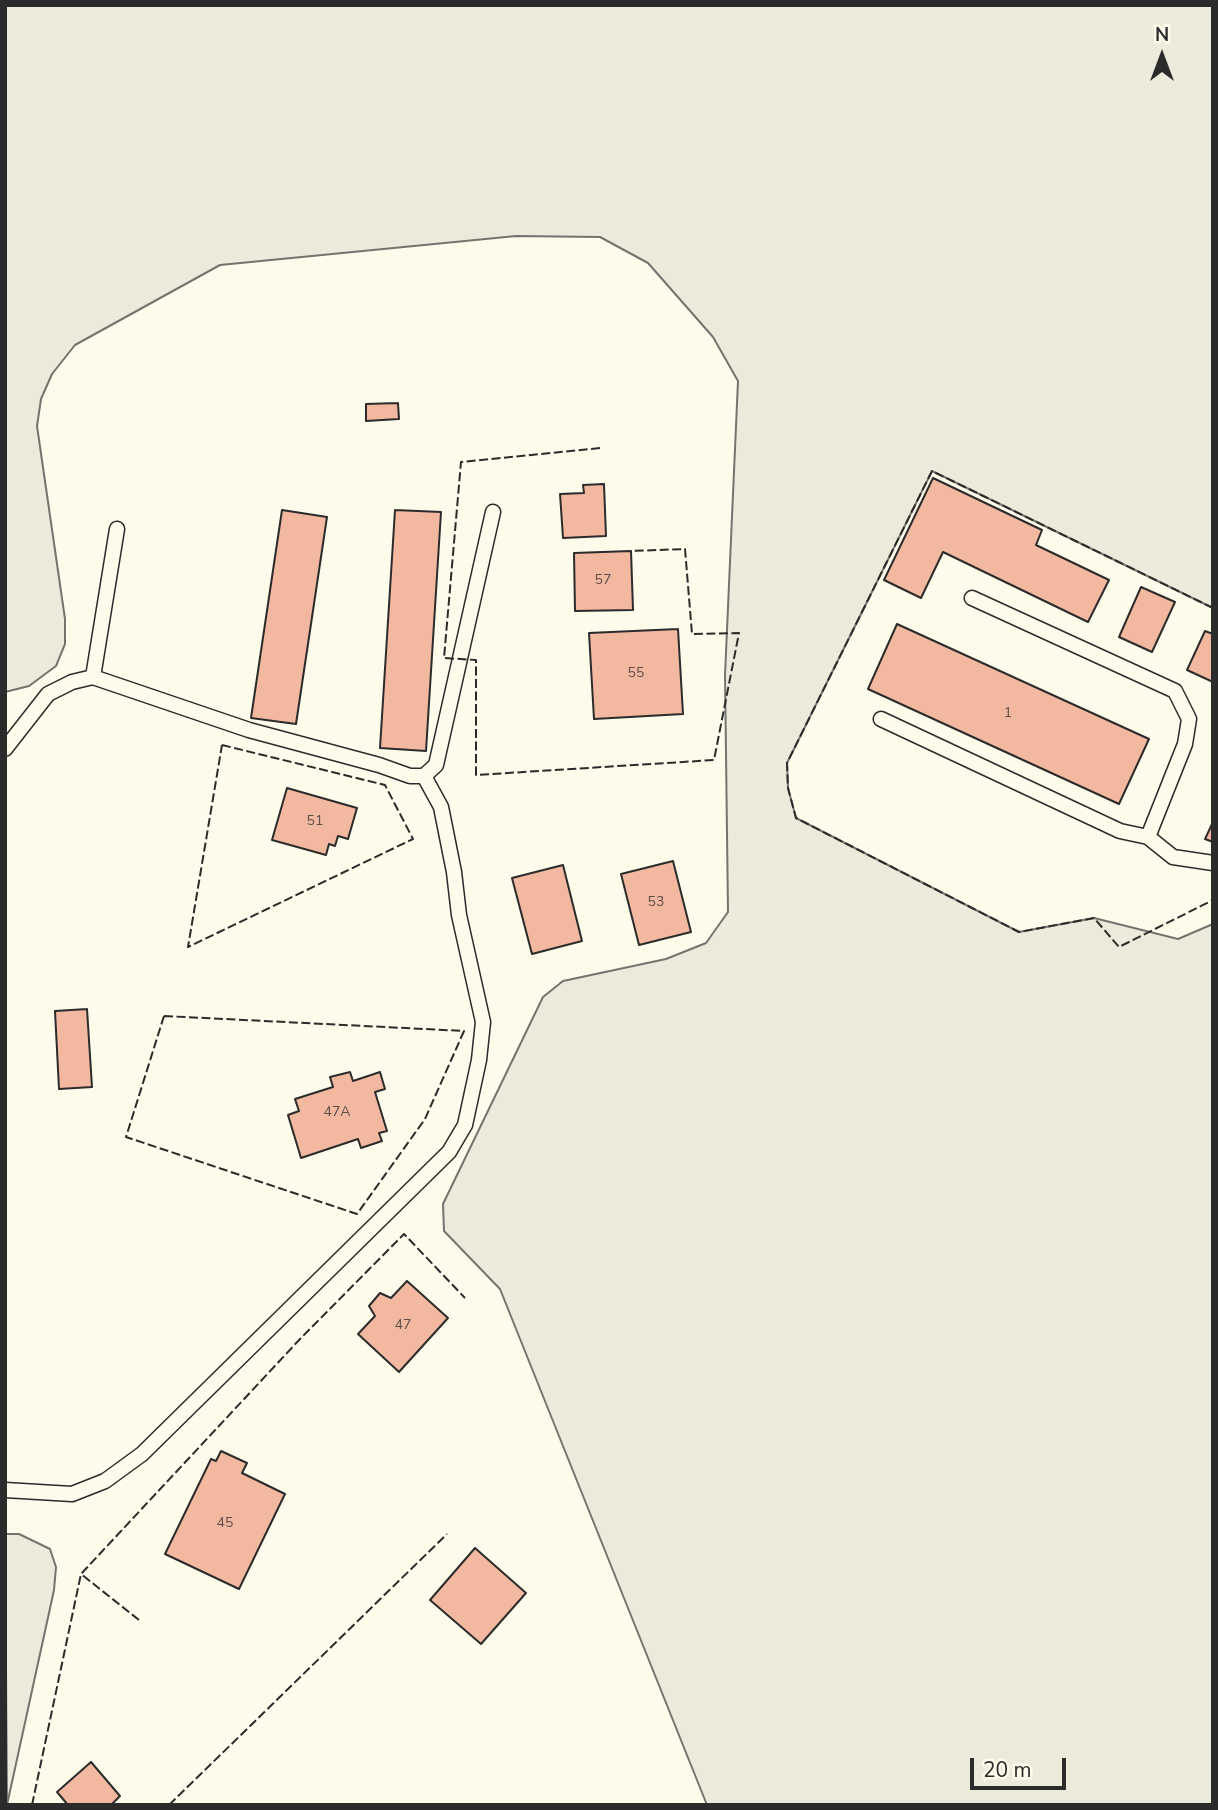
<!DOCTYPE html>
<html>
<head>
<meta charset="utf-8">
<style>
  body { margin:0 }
  #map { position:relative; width:1218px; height:1810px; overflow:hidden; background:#fdfbea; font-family:"Nunito Sans",sans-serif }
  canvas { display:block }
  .frame { position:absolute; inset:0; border:7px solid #2b2b2b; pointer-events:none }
  .north { position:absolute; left:1127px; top:21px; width:70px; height:70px; -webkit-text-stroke:5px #fdfbea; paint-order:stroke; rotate:0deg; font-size:19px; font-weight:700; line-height:28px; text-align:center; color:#2b2b2b }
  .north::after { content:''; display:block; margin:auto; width:24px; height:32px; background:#2b2b2b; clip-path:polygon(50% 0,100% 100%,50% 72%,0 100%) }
  .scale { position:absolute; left:970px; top:1758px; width:96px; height:32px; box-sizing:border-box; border:4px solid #2b2b2b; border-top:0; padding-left:9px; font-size:21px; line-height:24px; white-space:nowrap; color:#2b2b2b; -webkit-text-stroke:5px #fdfbea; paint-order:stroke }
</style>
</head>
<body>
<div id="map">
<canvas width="1218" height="1810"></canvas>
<div class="frame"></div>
<div class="north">N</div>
<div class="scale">20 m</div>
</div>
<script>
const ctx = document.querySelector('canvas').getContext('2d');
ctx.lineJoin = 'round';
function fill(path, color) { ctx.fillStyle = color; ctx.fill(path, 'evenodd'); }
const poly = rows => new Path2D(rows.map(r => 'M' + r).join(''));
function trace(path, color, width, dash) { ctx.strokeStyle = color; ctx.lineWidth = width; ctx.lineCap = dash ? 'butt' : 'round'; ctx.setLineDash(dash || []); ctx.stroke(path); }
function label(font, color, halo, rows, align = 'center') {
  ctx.font = font + ' "Nunito Sans",sans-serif'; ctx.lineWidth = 5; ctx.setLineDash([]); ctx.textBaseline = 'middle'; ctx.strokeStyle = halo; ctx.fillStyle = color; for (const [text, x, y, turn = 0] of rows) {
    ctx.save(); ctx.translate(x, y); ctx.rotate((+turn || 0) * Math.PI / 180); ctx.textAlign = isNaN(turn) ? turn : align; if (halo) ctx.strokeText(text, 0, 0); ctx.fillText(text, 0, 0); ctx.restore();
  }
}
const green = poly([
  [5,5,1213,5,1213,608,932,471,787,763,788,788,796,818,1019,932,1094,918,1178,939,1213,924,1213,1805,707,1805,500,1289,444,1231,443,1204,543,997,563,981,666,959,706,943,728,912,725,675,738,381,713,337,648,263,600,237,516,236,220,265,75,345,52,374,41,399,37,426,65,619,65,644,56,666,29,686,5,692,5,5],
  [5,1534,19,1534,50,1549,56,1567,54,1590,7,1805,5,1534]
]);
fill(green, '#ecebdb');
trace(green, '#74746e', 2);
const building = poly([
  [398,403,399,419,366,421,366,404,398,403],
  [933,478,1042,530,1036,545,1109,580,1088,622,943,552,921,598,884,580,933,478],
  [604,484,606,536,563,538,560,494,584,493,583,485,604,484],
  [282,510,327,517,296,724,251,718,282,510],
  [395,510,441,512,426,751,380,748,395,510],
  [631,551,633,610,575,611,574,553,631,551],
  [1141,587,1175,602,1152,652,1119,637,1141,587],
  [897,624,1149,739,1119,804,868,689,897,624],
  [678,629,683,714,594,719,589,633,678,629],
  [1205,631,1213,634,1213,682,1187,670,1205,631],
  [287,788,357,808,348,839,338,836,335,846,329,844,326,855,272,840,287,788],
  [1213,822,1213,842,1205,839,1213,822],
  [673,861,691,932,639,945,621,874,673,861],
  [563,865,582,941,532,954,512,878,563,865],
  [87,1009,92,1087,59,1089,55,1011,87,1009],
  [350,1072,353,1081,380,1072,385,1089,375,1092,387,1131,379,1133,382,1141,361,1148,358,1139,301,1158,288,1115,299,1111,295,1099,333,1087,330,1077,350,1072],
  [407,1281,448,1318,399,1372,358,1334,375,1316,369,1306,380,1293,391,1298,407,1281],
  [221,1451,247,1463,242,1473,285,1494,239,1589,165,1554,211,1459,216,1461,221,1451],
  [475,1548,526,1593,481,1644,430,1600,475,1548],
  [91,1762,120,1796,111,1805,68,1805,57,1792,91,1762]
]);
fill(building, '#f2b8a0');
trace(building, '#2b2b2b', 2);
const lane = poly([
  [93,677,117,529],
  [881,719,1120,831,1148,837,1185,744,1189,719,1175,691,972,598],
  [5,749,48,694,72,682,93,677,249,730,379,765,410,776,424,776,436,765,493,512],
  [1148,837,1173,857,1213,863],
  [5,1490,72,1494,105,1481,142,1454,449,1152,465,1125,479,1060,483,1022,459,915,454,872,441,807,424,776]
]);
trace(lane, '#2b2b2b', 17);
trace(lane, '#fdfbea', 14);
trace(poly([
  [600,448,461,462,444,658,476,660,476,775,714,760,739,633,692,634,685,549,631,551],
  [1213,608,932,471,787,763,788,788,796,818,1019,932,1094,918,1119,947,1213,900],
  [222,745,385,785,413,839,188,947,222,745],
  [164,1016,464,1031,425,1119,357,1214,126,1137,164,1016],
  [139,1620,81,1574,300,1339,404,1234,465,1298],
  [32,1805,81,1574],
  [169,1805,447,1534]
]), '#2b2b2b', 2, [9, 3.5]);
label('14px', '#5d4e48', null, [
  ["57",603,581],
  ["55",636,674],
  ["1",1008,714],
  ["51",315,822],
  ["53",656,903],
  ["47А",337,1113],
  ["47",403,1326],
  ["45",225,1524]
]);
</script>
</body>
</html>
